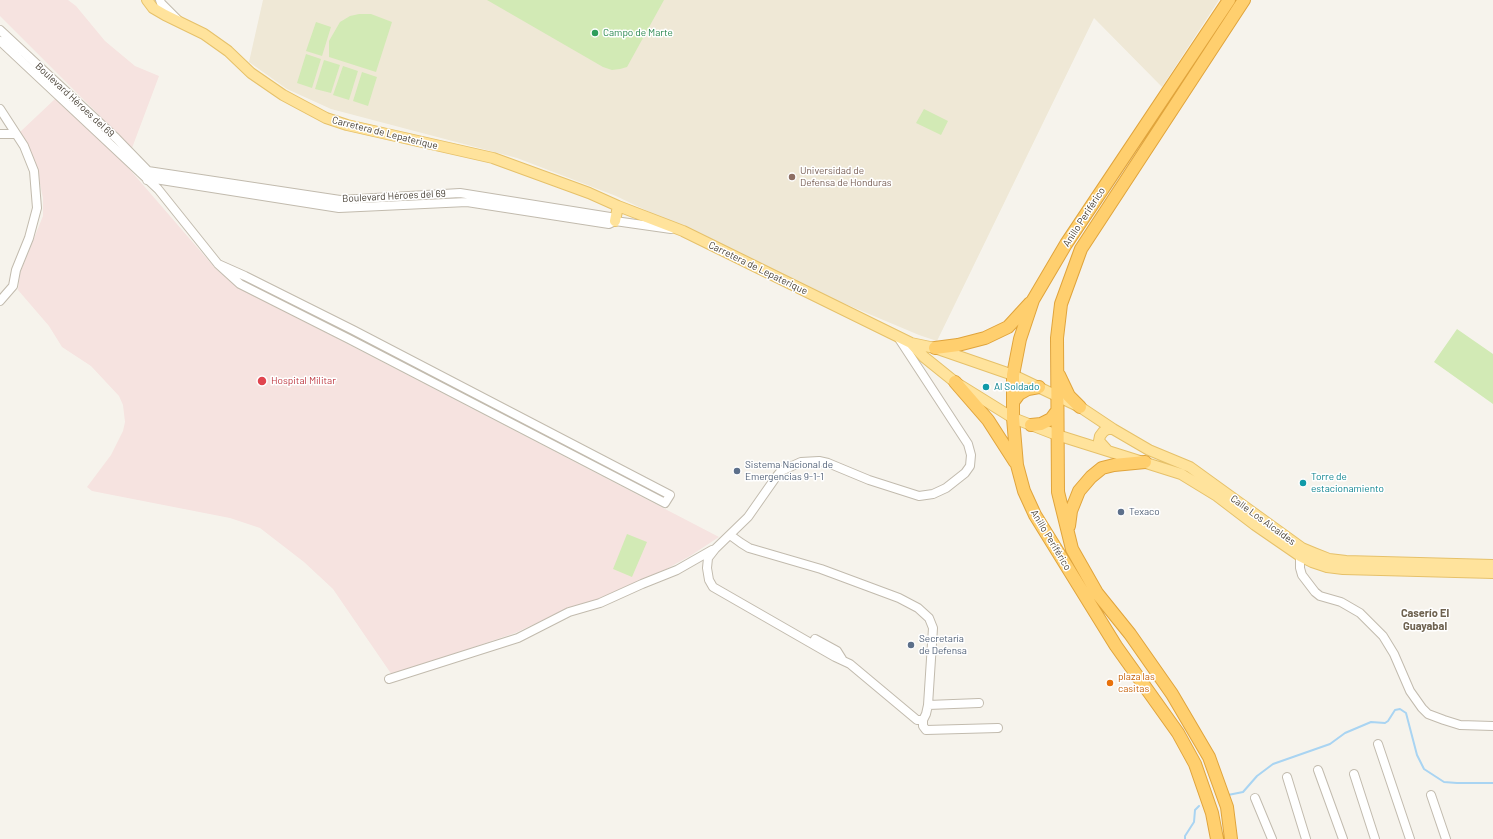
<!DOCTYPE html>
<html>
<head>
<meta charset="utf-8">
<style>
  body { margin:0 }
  canvas { display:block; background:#f6f3ec }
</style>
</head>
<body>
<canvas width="1493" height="839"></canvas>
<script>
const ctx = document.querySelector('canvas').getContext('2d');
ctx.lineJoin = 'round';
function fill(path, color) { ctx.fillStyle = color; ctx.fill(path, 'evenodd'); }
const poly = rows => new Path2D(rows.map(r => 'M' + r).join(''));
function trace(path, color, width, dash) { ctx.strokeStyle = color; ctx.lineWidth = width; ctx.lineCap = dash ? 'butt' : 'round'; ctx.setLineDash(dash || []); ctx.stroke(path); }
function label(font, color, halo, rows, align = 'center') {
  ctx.font = font + ' Barlow,sans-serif'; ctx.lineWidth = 3; ctx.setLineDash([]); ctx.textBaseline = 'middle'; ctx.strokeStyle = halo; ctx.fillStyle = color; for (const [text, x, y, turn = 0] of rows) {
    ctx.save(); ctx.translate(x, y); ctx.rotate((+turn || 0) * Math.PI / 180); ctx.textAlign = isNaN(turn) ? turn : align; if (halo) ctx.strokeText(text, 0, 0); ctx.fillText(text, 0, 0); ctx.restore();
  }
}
fill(poly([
  [263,0,1219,0,1162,87,1094,18,937,341,919,335,812,290,616,196,517,158,331,109,287,89,249,62]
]), '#efe8d6');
fill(poly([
  [0,0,68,0,76,6,105,41,135,66,159,76,132,148,0,16],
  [56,98,112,149,215,268,236,286,719,537,690,556,659,573,598,600,567,609,515,633,392,675,333,589,304,562,260,528,230,518,92,491,87,487,111,455,123,431,125,422,123,405,119,396,91,366,62,347,49,326,18,290,20,273,43,216,43,198,37,170,31,152,20,132]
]), '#f6e3e0');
fill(poly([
  [487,0,664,0,627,67,620,69,612,70,603,67],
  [359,14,371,14,392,22,376,72,329,57,329,41,340,22,350,16],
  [316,22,331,27,322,56,306,51],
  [306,54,321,59,312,88,297,83],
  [324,60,340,65,331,93,315,89],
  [343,66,358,71,349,100,333,95],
  [362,72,377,77,368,106,353,101],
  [924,109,948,121,941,135,916,123],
  [1457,329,1493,354,1493,404,1434,362],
  [627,534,647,542,632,577,613,569]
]), '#d2eab5');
trace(poly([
  [1228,795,1243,792,1257,776,1273,764,1330,744,1345,733,1371,722,1385,723,1388,721,1395,710,1400,709,1406,713,1417,755,1424,769,1444,782,1457,783,1493,783],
  [1185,839,1185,836,1194,822,1195,810,1199,806]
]), '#a9d4f2', 2);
const minor = poly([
  [160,0,161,3,179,21],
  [0,30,116,138,150,173],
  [0,41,158,189,218,264,240,284,349,339,665,503,670,495,353,330,245,276,218,264],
  [0,109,24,146,34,171,37,208,29,238,16,270,13,286,0,301],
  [0,134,16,134],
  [140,172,148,171,340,200,460,193,610,217,615,221,671,229],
  [147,180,155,179,339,208,467,202,609,224,615,221],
  [730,535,741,543,749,548,821,569,899,598,918,608,929,618,933,628,928,705,926,714,923,720,917,720,850,664,835,657,713,587,709,580,707,568,708,558,715,549,748,517,776,477,781,471,801,462,819,461,828,463,869,480,919,496,933,494,946,488,965,473,970,466,971,455,968,444,898,337],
  [1300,556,1300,568,1302,575,1315,592,1320,596,1341,602,1360,613,1383,636,1394,654,1410,691,1422,708,1428,714,1444,720,1460,725,1493,726],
  [815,639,837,651,842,659],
  [389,679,518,638,569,612,600,603,642,584,677,570,712,550],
  [928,705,979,703],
  [923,720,923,726,926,730,998,728],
  [1378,744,1410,839],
  [1318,770,1343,839],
  [1354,774,1375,839],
  [1287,777,1306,839],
  [1431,795,1446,839],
  [1255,798,1272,839]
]);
const major = poly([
  [147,0,153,8,165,15,204,34,228,51,251,73,283,95,326,118,347,125,493,158,589,193,618,206,683,231,911,343,935,348,1013,375,1080,407,1113,429,1149,450,1190,467,1302,548,1314,553,1329,559,1346,561,1493,565],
  [615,221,618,206],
  [911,343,924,357,955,382,1013,418,1057,435,1181,474,1217,496,1255,525,1300,556,1312,562,1327,567,1343,569,1493,573],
  [1108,451,1099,441,1100,436,1103,432,1107,429,1113,429]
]);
const highway = poly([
  [935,348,958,345,985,338,1008,327,1030,303],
  [1059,375,1069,396,1080,407],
  [955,382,988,420,1015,462],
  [1013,402,1019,394,1028,389,1039,387],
  [1031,425,1041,424,1051,419,1057,411],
  [1069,526,1071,511,1079,491,1091,477,1102,468,1114,465,1145,462],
  [1217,839,1212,813,1195,764,1178,733,1116,646,1035,515,1024,491,1017,465,1013,418,1013,375,1020,339,1033,300,1066,244,1229,0],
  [1231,839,1227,807,1209,757,1172,694,1130,634,1097,593,1072,549,1058,492,1057,338,1061,304,1081,249,1244,0]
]);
trace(minor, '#c2bbae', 10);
trace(major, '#e6c16a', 12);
trace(highway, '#e0a43c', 14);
trace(minor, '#fff', 8);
trace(major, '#ffe39c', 10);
trace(highway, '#ffcf6e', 12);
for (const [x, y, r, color] of [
  [595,33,4,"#2e9e5b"],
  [792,177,4,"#8d6e63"],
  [262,381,5,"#e0444e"],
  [986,387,4,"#0f9aa8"],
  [737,471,4,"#5c6f8a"],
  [1303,483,4,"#0f9aa8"],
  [1121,512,4,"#5c6f8a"],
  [911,645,4,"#5c6f8a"],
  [1110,683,4,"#e8710a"]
]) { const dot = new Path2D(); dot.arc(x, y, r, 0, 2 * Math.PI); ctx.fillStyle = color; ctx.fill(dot); trace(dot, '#fff', 1.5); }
label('10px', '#27864d', '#fff', [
  ["Campo de Marte",603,33]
], 'left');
label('10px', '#4b4439', '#fff', [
  ["Boulevard Héroes del 69",75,100,43],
  ["Carretera de Lepaterique",385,133,14],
  ["Boulevard Héroes del 69",394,196,-3],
  ["Anillo Periférico",1084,217,-57],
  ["Carretera de Lepaterique",758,268,26],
  ["Calle Los Alcaldes",1263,520,36],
  ["Anillo Periférico",1051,540,59]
]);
label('10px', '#785e54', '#fff', [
  ["Universidad de",800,171],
  ["Defensa de Honduras",800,183]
], 'left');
label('10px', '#be3a42', '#fff', [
  ["Hospital Militar",271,381]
], 'left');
label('10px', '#0d838f', '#fff', [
  ["Al Soldado",994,387],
  ["Torre de",1311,477],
  ["estacionamiento",1311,489]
], 'left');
label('10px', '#4e5e75', '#fff', [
  ["Sistema Nacional de",745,465],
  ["Emergencias 9-1-1",745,477],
  ["Texaco",1129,512],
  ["Secretaría",919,639],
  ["de Defensa",919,651]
], 'left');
label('10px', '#c56008', '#fff', [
  ["plaza las",1118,677],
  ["casitas",1118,689]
], 'left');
label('bold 11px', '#6e6250', '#fff', [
  ["Caserío El",1425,613],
  ["Guayabal",1425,626]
]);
</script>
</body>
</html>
